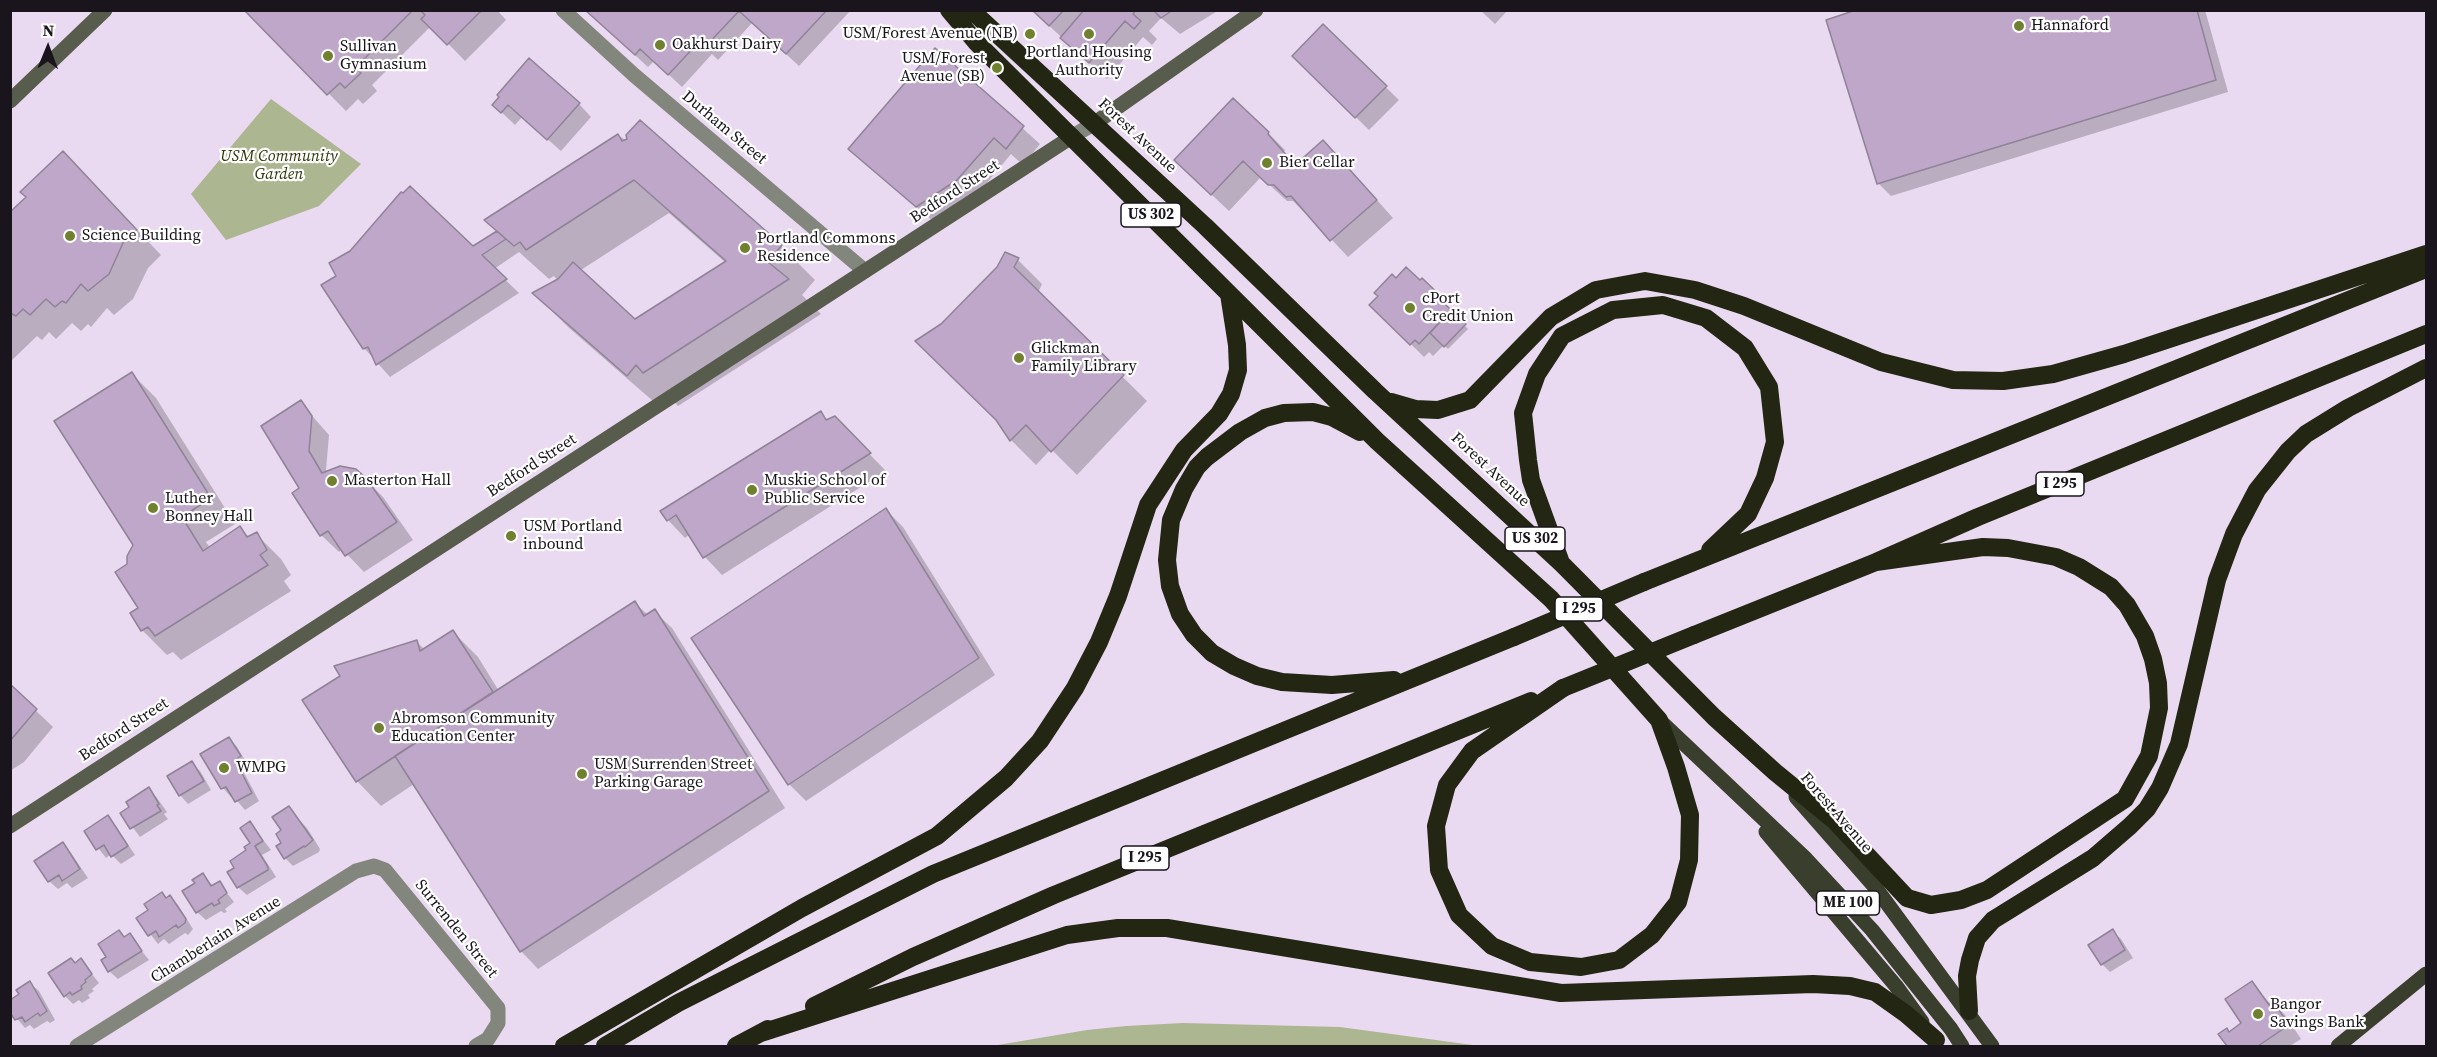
<!DOCTYPE html>
<html>
<head>
<meta charset="utf-8">
<style>
  body { margin:0 }
  #map { position:relative; width:2437px; height:1057px; overflow:hidden; background:#e9d9f1; font-family:"Source Serif 4",serif }
  canvas { display:block }
  .frame { position:absolute; inset:0; border:12px solid #1a151d; pointer-events:none }
  .north { position:absolute; left:18px; top:18px; width:60px; height:60px; -webkit-text-stroke:4px #fff; paint-order:stroke; rotate:1deg; font-size:16px; font-weight:700; line-height:24px; text-align:center; color:#1a151d }
  .north::after { content:''; display:block; margin:auto; width:21px; height:27px; background:#1a151d; clip-path:polygon(50% 0,100% 100%,50% 72%,0 100%) }
</style>
</head>
<body>
<div id="map">
<canvas width="2437" height="1057"></canvas>
<div class="frame"></div>
<div class="north">N</div>
</div>
<script>
const ctx = document.querySelector('canvas').getContext('2d');
ctx.lineJoin = 'round';
function fill(path, color) { ctx.fillStyle = color; ctx.fill(path, 'evenodd'); }
const poly = rows => new Path2D(rows.map(r => 'M' + r).join(''));
function trace(path, color, width, dash) { ctx.strokeStyle = color; ctx.lineWidth = width; ctx.lineCap = dash ? 'butt' : 'round'; ctx.setLineDash(dash || []); ctx.stroke(path); }
function label(font, color, halo, rows, align = 'center') {
  ctx.font = font + ' "Source Serif 4",serif'; ctx.lineWidth = 4.5; ctx.setLineDash([]); ctx.textBaseline = 'middle'; ctx.strokeStyle = halo; ctx.fillStyle = color; for (const [text, x, y, turn = 0] of rows) {
    ctx.save(); ctx.translate(x, y); ctx.rotate((+turn || 0) * Math.PI / 180); ctx.textAlign = isNaN(turn) ? turn : align; if (halo) ctx.strokeText(text, 0, 0); ctx.fillText(text, 0, 0); ctx.restore();
  }
}
fill(poly([
  [271,99,361,164,319,206,226,240,191,194],
  [1183,1023,1340,1027,1480,1046,992,1046,1087,1030,1126,1026]
]), '#acb690');
fill(poly([
  [246,10,497,10,506,20,465,61,431,26,372,85,377,91,363,104,358,99,346,111],
  [586,10,851,10,799,66,752,23,718,60,712,54,682,87,654,61,648,67],
  [1032,10,1219,10,1180,34,1161,18,1149,31,1157,39,1152,45,1143,37,1107,79],
  [1480,10,1508,10,1495,24],
  [1861,10,2205,10,2228,92,1891,196,1878,183],
  [1323,26,1399,100,1369,130,1294,56],
  [936,50,1040,144,1023,165,1011,154,975,197,935,223,850,148],
  [579,104,591,117,561,151,522,117,515,125,494,105],
  [1268,133,1285,150,1284,152,1296,166,1340,159,1393,218,1348,257,1307,213,1305,213,1293,201,1287,201,1261,177,1229,211,1193,177],
  [618,135,781,246,815,280,802,295,821,314,678,406,671,398,662,409,568,327,535,294,558,281,554,276,549,279,519,252,494,269,519,293,390,377,364,348,473,248,499,232],
  [669,213,726,263,635,321,581,270],
  [87,178,161,255,148,268,133,299,114,315,107,308,91,327,88,324,81,331,72,323,56,339,49,332,42,340,37,336,10,362,10,214],
  [1018,260,1042,284,1038,293,1147,401,1077,475,1051,449,1036,465,1011,440,942,326],
  [1396,280,1420,282,1422,280,1468,329,1448,349,1444,345,1433,356,1429,352,1424,357,1371,305],
  [132,374,156,398,235,524,206,542,210,548,240,528,250,538,256,534,281,559,291,575,284,581,291,591,181,660,173,652,167,655,142,630,140,609,129,565,135,545],
  [300,402,329,435,326,470,328,472,365,479,383,497,413,540,364,572,342,549,339,552,321,535,301,489],
  [821,413,829,421,834,418,886,471,722,575,705,557,690,534,685,538,668,520],
  [886,510,903,527,995,675,806,801,789,784],
  [635,603,648,615,654,611,672,628,785,808,538,969,521,951,414,784,381,806,357,781,417,642,425,650,453,632,478,657,499,691],
  [10,686,53,727,24,762,10,771],
  [229,739,237,747,248,765,242,769,259,801,245,810,233,796,231,797,223,788,202,755],
  [191,763,200,771,211,790,188,804,180,795],
  [149,789,157,798,167,812,164,814,168,819,140,837,122,813,131,807],
  [288,808,307,828,320,849,319,852,293,866,285,858,283,844,283,831],
  [107,817,116,826,135,855,121,864,111,854,106,858,86,832],
  [250,823,271,850,262,855,276,877,247,895,238,887,236,868,252,843],
  [63,844,71,853,88,878,72,888,67,883,58,889,49,881],
  [203,875,214,887,219,883,234,902,225,909,227,912,224,913,221,911,206,920,197,912],
  [162,894,167,899,169,897,178,905,193,929,188,935,185,933,169,944,164,939,158,944,138,918,150,911],
  [2112,931,2121,939,2133,958,2110,972,2102,964],
  [119,932,125,938,129,935,149,960,118,979,109,971,108,958],
  [81,960,99,983,92,989,94,991,88,995,90,998,82,1003,79,1000,73,1004,65,996,76,964],
  [2252,982,2271,1005,2273,1003,2286,1016,2301,1039,2290,1046,2228,1046,2220,1034,2229,1033,2243,1024],
  [30,983,39,991,55,1020,50,1023,47,1021,34,1029,30,1025,25,1028,10,1010]
]), '#0003');
const building = poly([
  [244,10,413,10,356,67,361,73,345,88,340,83,327,95,244,10],
  [420,10,482,10,447,45,421,19,425,15,420,10],
  [585,10,827,10,786,54,739,11,704,48,698,43,668,75,640,49,635,55,585,10],
  [1032,10,1064,10,1049,26,1032,10],
  [1084,10,1136,10,1133,14,1141,21,1134,29,1125,21,1089,63,1060,38,1084,10],
  [1153,10,1173,10,1161,18,1153,10],
  [1856,10,2197,10,2216,80,1877,184,1826,20,1856,10],
  [1323,24,1387,86,1355,118,1292,56,1323,24],
  [935,48,1024,126,1006,149,994,138,957,180,916,207,848,149,935,48],
  [529,58,580,103,547,140,508,105,501,113,492,105,499,97,497,95,529,58],
  [1233,98,1269,132,1268,134,1295,165,1323,140,1377,200,1330,241,1291,196,1286,197,1274,185,1268,185,1243,161,1211,195,1174,160,1233,98],
  [640,120,782,245,768,262,789,279,643,373,636,365,627,376,532,293,558,279,573,262,635,319,726,261,634,180,526,250,520,242,514,246,484,220,618,134,622,141,627,139,626,135,640,120],
  [63,151,137,230,123,243,109,274,88,291,81,284,66,303,62,301,55,307,46,299,30,315,23,309,16,316,10,313,10,212,26,197,20,192,63,151],
  [410,186,473,246,497,231,506,239,482,255,507,279,376,365,368,347,363,349,321,285,336,276,329,263,350,251,401,192,403,193,410,186],
  [1005,252,1019,258,1014,267,1124,375,1051,452,1026,425,1010,441,996,420,915,341,941,324,997,267,1005,252],
  [1406,267,1420,280,1422,278,1446,301,1444,303,1451,310,1419,344,1415,340,1410,345,1369,305,1378,296,1374,293,1392,274,1396,278,1406,267],
  [1451,310,1466,324,1444,347,1430,333,1451,310],
  [132,372,211,498,182,517,203,551,240,526,247,537,257,532,267,550,260,555,268,565,155,636,148,627,141,631,130,613,138,608,115,572,127,564,127,556,133,545,54,421,132,372],
  [301,400,312,416,309,451,322,473,340,466,356,469,366,478,397,522,345,556,328,531,320,536,292,493,299,488,261,426,301,400],
  [821,411,826,420,835,416,871,453,703,558,676,515,667,521,660,511,821,411],
  [886,508,979,658,788,785,691,638,886,508],
  [635,601,644,616,655,609,769,791,520,952,395,756,635,601],
  [453,630,493,692,356,782,302,700,340,676,334,666,417,640,420,651,453,630],
  [10,684,37,709,10,741,10,684],
  [229,737,241,756,235,760,252,793,235,802,226,787,221,789,200,754,229,737],
  [192,761,204,781,179,796,167,776,192,761],
  [149,787,159,804,157,805,161,811,130,829,120,813,129,807,126,802,149,787],
  [289,806,313,840,305,847,304,846,284,859,276,846,281,843,276,834,281,830,272,817,289,806],
  [108,815,128,846,111,857,104,845,96,850,84,831,108,815],
  [250,821,263,841,255,846,268,867,268,870,237,888,227,872,234,868,230,861,246,850,244,847,250,843,240,828,250,821],
  [63,842,80,869,62,881,59,875,48,882,34,861,63,842],
  [203,873,211,886,220,881,227,893,218,900,220,903,214,906,212,903,196,913,182,891,195,883,192,880,203,873],
  [162,892,166,898,170,895,186,919,185,923,178,928,176,925,159,937,156,931,148,936,136,918,148,910,144,904,162,892],
  [2113,929,2125,950,2101,965,2088,945,2113,929],
  [119,930,124,937,130,933,142,951,108,972,101,960,106,957,98,944,119,930],
  [71,958,75,963,81,958,92,974,85,980,86,982,81,986,82,989,72,995,70,992,64,997,48,973,71,958],
  [30,981,47,1011,40,1016,38,1013,25,1022,22,1017,15,1020,10,1013,10,1000,19,994,16,990,30,981],
  [2252,981,2269,1005,2273,1001,2289,1025,2258,1046,2227,1046,2218,1034,2227,1028,2229,1032,2241,1023,2225,999,2252,981]
]);
fill(building, '#bea7c9');
trace(building, '#908297', 1.5);
trace(poly([
  [563,10,634,75,865,271],
  [1073,136,1095,123],
  [77,1046,356,871,374,866,385,870,498,1008,498,1023,488,1039,476,1046]
]), '#83867c', 15);
trace(poly([
  [10,101,105,10],
  [1095,123,1256,10],
  [10,826,1073,136]
]), '#585c4d', 15);
trace(poly([
  [1659,720,1806,859,1872,930,1951,1029,1962,1046],
  [1796,797,1875,887,1992,1046],
  [1766,832,1896,986,1922,1022],
  [2338,1046,2426,974]
]), '#3a3e2d', 15);
trace(poly([
  [949,10,976,42,1377,441,1551,599,1659,720,1676,767,1690,815,1689,860,1678,902,1652,935,1619,960,1581,967,1530,962,1492,946,1459,915,1439,870,1436,826,1447,785,1472,751,1563,688],
  [971,10,1205,226,1375,391,1562,564,1714,717,1775,772,1835,821,1907,898,1931,905,1961,900,1987,890,2125,799,2149,756,2159,708,2158,683,2153,659,2145,636,2127,605,2111,587,2079,567,2056,557,2008,548,1983,547,1876,562],
  [1391,402,1415,409,1438,410,1470,400,1551,317,1596,290,1645,281,1695,290,1744,306,1881,362,1953,380,2003,381,2053,374,2124,354,2426,254],
  [1360,432,1332,417,1313,412,1284,413,1265,418,1240,432,1207,457,1197,467,1184,489,1171,520,1167,560,1170,586,1180,614,1194,635,1212,653,1234,666,1257,676,1282,682,1332,685,1394,680],
  [1560,560,1531,480,1528,460,1523,413,1537,374,1562,336,1613,310,1663,305,1706,318,1745,348,1769,387,1775,442,1765,478,1748,514,1710,550],
  [1644,582,2426,269],
  [1694,635,1876,562,1978,517,2426,334],
  [814,1006,913,957,1054,895,1531,701],
  [1969,1011,1967,976,1970,960,1977,938,1993,920,2093,858,2130,826,2147,809,2160,788,2179,744,2217,580,2234,534,2257,490,2288,451,2306,434,2348,408,2426,368],
  [758,1034,1067,935,1118,928,1167,928,1561,993,1813,984,1850,986,1875,992,1906,1014,1936,1040],
  [564,1046,802,908,937,836,1006,778,1040,741,1075,688,1099,642,1118,596,1148,505,1184,450,1219,414,1231,394,1238,370,1237,345,1229,294],
  [605,1046,678,1003,933,874,1514,637],
  [736,1046,768,1029]
]), '#222612', 18);
trace(poly([
  [1514,637,1644,582],
  [1563,688,1694,635]
]), '#222612', 18);
for (const [x, y, r, color] of [
  [2019,26,6,"#70802f"],
  [1030,34,6,"#70802f"],
  [1089,34,6,"#70802f"],
  [660,45,6,"#70802f"],
  [328,56,6,"#70802f"],
  [997,68,6,"#70802f"],
  [1267,163,6,"#70802f"],
  [70,236,6,"#70802f"],
  [745,248,6,"#70802f"],
  [1410,308,6,"#70802f"],
  [1019,358,6,"#70802f"],
  [332,481,6,"#70802f"],
  [752,490,6,"#70802f"],
  [153,508,6,"#70802f"],
  [511,536,6,"#70802f"],
  [379,728,6,"#70802f"],
  [224,768,6,"#70802f"],
  [582,774,6,"#70802f"],
  [2258,1014,6,"#70802f"]
]) { const dot = new Path2D(); dot.arc(x, y, r, 0, 2 * Math.PI); ctx.fillStyle = color; ctx.fill(dot); trace(dot, '#fff', 2); }
for (const [x, y, w] of [
  [1151,215,60],
  [2060,484,48],
  [1535,539,60],
  [1579,609,48],
  [1145,858,48],
  [1848,903,63]
]) { const box = new Path2D(); box.roundRect(x - w / 2, y - 12, w, 24, 4.5); ctx.fillStyle = '#fff'; ctx.fill(box); trace(box, '#1a151d', 1.5); }
label('bold 15px', '#1a151d', null, [
  ["US 302",1151,215],
  ["I 295",2060,484],
  ["US 302",1535,539],
  ["I 295",1579,609],
  ["I 295",1145,858],
  ["ME 100",1848,903]
]);
label('16px', '#1a151d', '#fff', [
  ["Hannaford",2031,26],
  ["USM/Forest Avenue (NB)",1018,34,"right"],
  ["Oakhurst Dairy",672,45],
  ["Sullivan",340,47],
  ["Gymnasium",340,65],
  ["Portland Housing",1089,53,"center"],
  ["Authority",1089,71,"center"],
  ["USM/Forest",985,59,"right"],
  ["Avenue (SB)",985,77,"right"],
  ["Bier Cellar",1279,163],
  ["Science Building",82,236],
  ["Portland Commons",757,239],
  ["Residence",757,257],
  ["cPort",1422,299],
  ["Credit Union",1422,317],
  ["Glickman",1031,349],
  ["Family Library",1031,367],
  ["Masterton Hall",344,481],
  ["Muskie School of",764,481],
  ["Public Service",764,499],
  ["Luther",165,499],
  ["Bonney Hall",165,517],
  ["USM Portland",523,527],
  ["inbound",523,545],
  ["Abromson Community",391,719],
  ["Education Center",391,737],
  ["USM Surrenden Street",594,765],
  ["Parking Garage",594,783],
  ["WMPG",236,768],
  ["Bangor",2270,1005],
  ["Savings Bank",2270,1023]
], 'left');
label('16px', '#1a151d', '#fff', [
  ["Durham Street",724,128,40],
  ["Forest Avenue",1137,136,43],
  ["Bedford Street",955,192,-33],
  ["Bedford Street",532,466,-33],
  ["Forest Avenue",1490,470,43],
  ["Bedford Street",124,730,-33],
  ["Forest Avenue",1836,813,49],
  ["Surrenden Street",456,929,51],
  ["Chamberlain Avenue",216,940,-32]
]);
label('italic 16px', '#2f380a', '#fff', [
  ["USM Community",279,157],
  ["Garden",279,175]
]);
</script>
</body>
</html>
